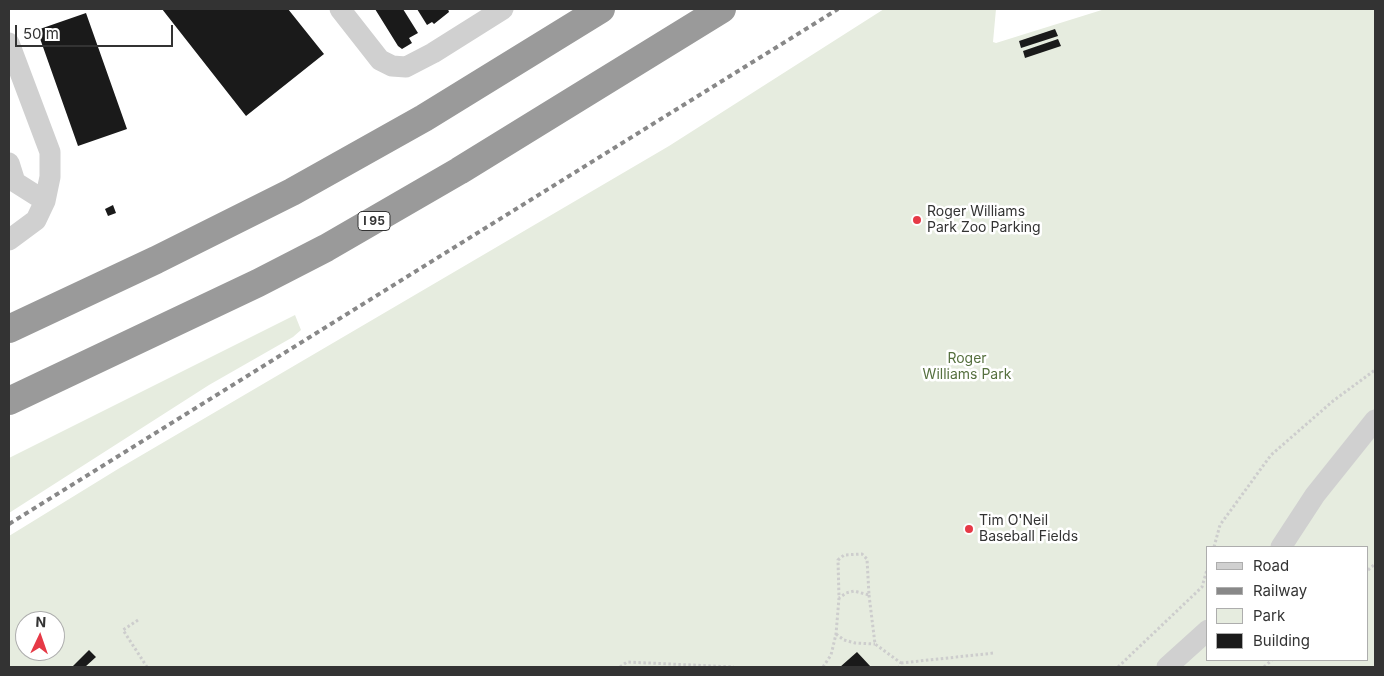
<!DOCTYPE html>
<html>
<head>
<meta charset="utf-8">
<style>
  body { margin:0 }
  #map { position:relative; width:1384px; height:676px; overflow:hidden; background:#fff; font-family:Inter,sans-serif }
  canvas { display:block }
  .frame { position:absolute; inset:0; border:10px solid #333; pointer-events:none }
  .legend { position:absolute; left:1206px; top:546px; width:162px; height:115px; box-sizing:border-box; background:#fff; border:1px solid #adadad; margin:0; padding:6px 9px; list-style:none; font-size:15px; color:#333 }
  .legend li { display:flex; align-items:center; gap:10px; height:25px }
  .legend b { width:25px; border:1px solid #adadad }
  .north { position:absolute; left:15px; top:611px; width:50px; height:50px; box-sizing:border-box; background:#fff; border:1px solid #adadad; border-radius:50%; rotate:3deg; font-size:14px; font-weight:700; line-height:20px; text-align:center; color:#333 }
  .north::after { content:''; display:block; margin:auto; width:18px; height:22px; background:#e63946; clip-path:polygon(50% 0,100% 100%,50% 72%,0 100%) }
  .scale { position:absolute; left:15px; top:25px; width:158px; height:22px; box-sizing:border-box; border:2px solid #333; border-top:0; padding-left:6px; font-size:15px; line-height:18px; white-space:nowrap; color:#333; -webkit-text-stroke:4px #fff; paint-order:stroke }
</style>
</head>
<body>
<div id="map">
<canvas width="1384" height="676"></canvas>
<div class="frame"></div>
<ul class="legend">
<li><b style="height:6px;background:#d0d0d0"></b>Road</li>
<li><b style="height:6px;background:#888"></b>Railway</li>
<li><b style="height:14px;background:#e6ecdf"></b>Park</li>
<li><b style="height:14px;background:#1a1a1a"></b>Building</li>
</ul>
<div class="north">N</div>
<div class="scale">50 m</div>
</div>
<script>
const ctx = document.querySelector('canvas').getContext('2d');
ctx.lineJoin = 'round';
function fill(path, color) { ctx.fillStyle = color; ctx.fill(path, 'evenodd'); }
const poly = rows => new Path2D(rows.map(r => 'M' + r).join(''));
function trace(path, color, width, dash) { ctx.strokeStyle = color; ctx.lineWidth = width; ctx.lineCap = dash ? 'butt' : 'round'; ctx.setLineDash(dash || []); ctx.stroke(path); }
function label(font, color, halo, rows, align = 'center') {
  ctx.font = font + ' Inter,sans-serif'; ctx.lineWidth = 5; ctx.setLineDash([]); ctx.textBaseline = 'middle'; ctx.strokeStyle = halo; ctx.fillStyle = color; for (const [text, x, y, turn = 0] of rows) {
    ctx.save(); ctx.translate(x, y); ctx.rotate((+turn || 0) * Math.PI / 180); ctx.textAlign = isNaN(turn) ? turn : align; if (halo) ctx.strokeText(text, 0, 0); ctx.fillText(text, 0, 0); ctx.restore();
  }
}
fill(poly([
  [884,9,996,9,993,42,996,43,1105,9,1375,9,1375,667,9,667,9,536,118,469,669,146],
  [1208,547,1368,547,1368,660,1208,660],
  [25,621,55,621,55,651,25,651],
  [295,315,301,330,293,337,209,385,9,513,9,458]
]), '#e6ecdf');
fill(poly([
  [162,9,288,9,324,54,246,116],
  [375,9,403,9,418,33,409,38,412,43,402,49,398,46],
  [417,9,448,9,449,12,434,24,432,22,427,25],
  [86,13,127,129,78,146,37,30],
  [1055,29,1058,36,1021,48,1019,41],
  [1058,39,1061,46,1025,58,1023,51],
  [113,205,116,213,108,216,105,209],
  [89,650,96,657,85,667,74,667,73,666],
  [857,652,871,667,840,667]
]), '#1a1a1a');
trace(poly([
  [1214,547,1220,525,1271,455,1333,401,1375,370],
  [1368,570,1375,564],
  [869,595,875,644,901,663,899,667],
  [138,620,123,630,147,667],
  [836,634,844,640,855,643,875,644],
  [901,663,994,653],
  [620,667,627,662,734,667],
  [823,667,831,655,836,634,839,598,838,560,844,555,862,554,867,559,869,595,854,591,846,593,839,598],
  [1118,667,1202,587,1208,566],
  [1264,667,1272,660]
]), '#cdcdcd', 3, [2.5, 2.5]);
trace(poly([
  [340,9,380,60,392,66,406,67,433,53,503,9],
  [9,43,50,152,50,177,45,201,36,220,9,240],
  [9,163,15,182,45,201],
  [1281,547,1315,495,1375,420],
  [1167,667,1208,630]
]), '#d0d0d0', 21);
trace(poly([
  [9,329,156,260,292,192,424,118,601,9],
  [9,401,258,283,326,248,459,171,722,9]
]), '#9a9a9a', 28);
trace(poly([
  [9,524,838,9]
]), '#888', 4, [5, 4]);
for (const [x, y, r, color] of [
  [917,220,5,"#e63946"],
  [969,529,5,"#e63946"]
]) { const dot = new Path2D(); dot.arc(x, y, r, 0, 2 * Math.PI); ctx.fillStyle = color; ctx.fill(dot); trace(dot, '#fff', 2); }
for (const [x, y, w] of [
  [374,221,32]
]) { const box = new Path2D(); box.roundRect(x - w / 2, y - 9.5, w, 19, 4); ctx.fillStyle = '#fff'; ctx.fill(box); trace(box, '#333', 1); }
label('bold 12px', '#333', null, [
  ["I 95",374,221]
]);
label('14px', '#333', '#fff', [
  ["Roger Williams",927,212],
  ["Park Zoo Parking",927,228],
  ["Tim O'Neil",979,521],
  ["Baseball Fields",979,537]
], 'left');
label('14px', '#56703f', '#fff', [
  ["Roger",967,359],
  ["Williams Park",967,375]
]);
</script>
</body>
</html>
